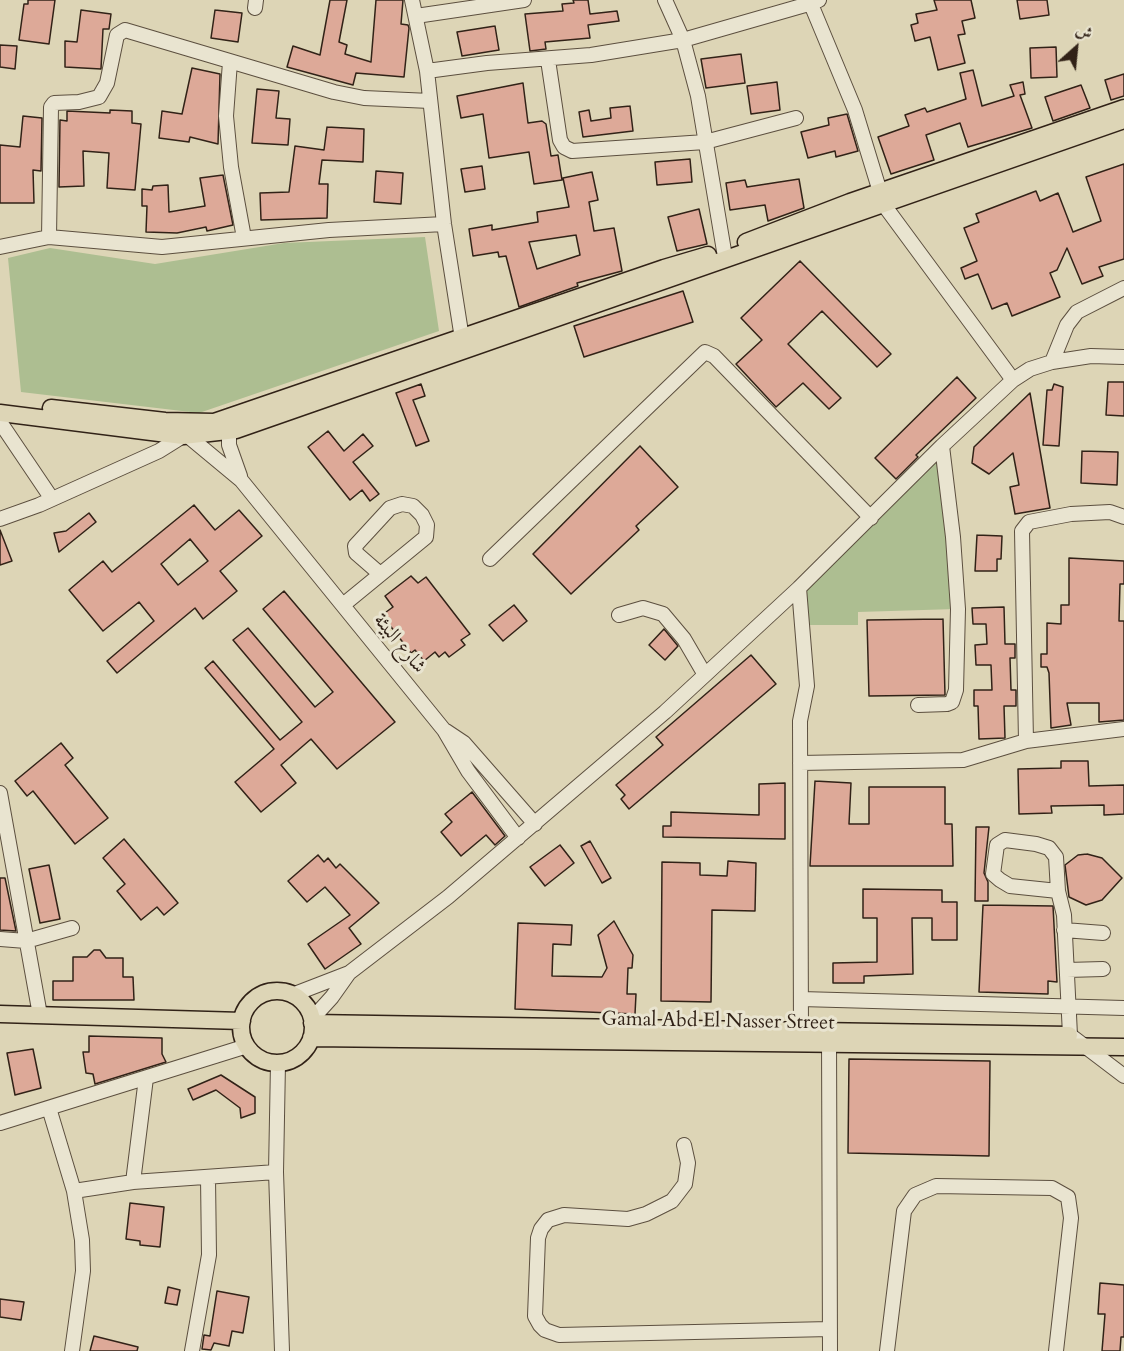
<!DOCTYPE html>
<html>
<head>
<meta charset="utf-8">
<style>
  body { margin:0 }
  #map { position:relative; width:1124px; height:1351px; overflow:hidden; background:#ddd5b6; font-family:Cardo,Amiri,serif }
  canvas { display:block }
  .north { position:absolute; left:1046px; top:18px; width:60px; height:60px; -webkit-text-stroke:4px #e9e4d0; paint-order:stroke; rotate:27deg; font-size:16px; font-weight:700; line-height:24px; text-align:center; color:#312217 }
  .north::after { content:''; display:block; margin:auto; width:21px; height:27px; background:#312217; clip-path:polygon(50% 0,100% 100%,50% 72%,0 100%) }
</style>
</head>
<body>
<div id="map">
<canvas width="1124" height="1351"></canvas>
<div class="north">ش</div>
</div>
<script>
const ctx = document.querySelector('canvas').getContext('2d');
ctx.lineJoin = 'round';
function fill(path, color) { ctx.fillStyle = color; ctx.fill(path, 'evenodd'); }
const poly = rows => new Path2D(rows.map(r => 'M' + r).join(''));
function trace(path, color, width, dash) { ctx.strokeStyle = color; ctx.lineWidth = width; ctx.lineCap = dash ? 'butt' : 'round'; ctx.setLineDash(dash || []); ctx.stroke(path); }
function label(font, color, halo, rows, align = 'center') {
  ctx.font = font + ' Cardo,Amiri,serif'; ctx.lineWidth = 6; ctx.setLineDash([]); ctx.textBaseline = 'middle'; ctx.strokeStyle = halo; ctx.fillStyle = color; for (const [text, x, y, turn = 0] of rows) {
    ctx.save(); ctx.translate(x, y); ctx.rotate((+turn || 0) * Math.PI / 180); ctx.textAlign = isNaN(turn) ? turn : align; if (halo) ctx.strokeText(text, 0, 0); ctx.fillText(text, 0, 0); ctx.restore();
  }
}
fill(poly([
  [425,237,439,331,199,413,21,392,8,258,50,248,155,264,284,243],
  [942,446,956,609,858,612,858,625,804,625,801,588]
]), '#adbe91');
const building = poly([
  [28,0,55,0,49,44,19,40,24,4,28,4,28,0],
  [330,0,347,0,339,42,347,45,345,54,371,62,376,0,403,0,401,24,408,25,409,28,404,77,356,73,353,85,287,67,293,46,320,55,330,0],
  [573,0,588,0,590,14,617,11,619,21,588,25,590,38,545,42,546,49,530,51,525,14,563,11,562,4,574,3,573,0],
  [934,0,971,0,975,18,962,21,965,34,958,35,965,63,938,70,930,37,915,41,911,25,918,23,916,14,937,10,934,0],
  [1017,0,1047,0,1049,15,1020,19,1017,0],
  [81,10,111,14,109,29,103,29,101,69,65,67,65,41,77,42,81,10],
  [215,10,242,13,238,42,211,38,215,10],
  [495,26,499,50,462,56,457,32,495,26],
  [0,45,17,46,15,69,0,67,0,45],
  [1056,47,1057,77,1031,78,1030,48,1056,47],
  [741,54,745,83,706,88,701,59,741,54],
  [192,68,220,74,218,144,190,137,189,142,159,138,162,111,182,114,192,68],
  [973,70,982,106,1014,96,1010,85,1023,82,1025,94,1020,95,1032,128,968,147,960,123,926,135,934,160,891,174,878,137,909,126,905,115,925,108,927,112,966,99,960,73,973,70],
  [1124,74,1124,96,1111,100,1105,80,1124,74],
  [777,82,780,110,751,114,747,86,777,82],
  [523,83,528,123,542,121,546,124,551,156,558,155,562,180,534,184,529,152,489,158,483,114,461,118,457,96,523,83],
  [1081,85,1090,108,1053,121,1045,97,1081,85],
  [257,89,279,91,276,118,290,119,288,145,252,143,257,89],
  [630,106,633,131,583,137,579,112,589,110,591,121,611,118,610,108,630,106],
  [110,110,132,111,132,123,141,124,135,190,107,188,109,153,83,151,84,186,59,187,60,120,67,121,67,111,110,113,110,110],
  [847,114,858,151,836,157,835,151,808,158,801,132,829,125,828,118,847,114],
  [23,116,42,118,41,171,33,170,34,203,0,203,0,145,20,147,23,116],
  [327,127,364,129,363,162,322,160,319,184,328,184,327,218,261,220,260,193,289,192,295,146,324,150,327,127],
  [690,159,692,182,657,185,655,162,690,159],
  [1124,164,1124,259,1099,267,1103,276,1082,284,1067,248,1057,270,1050,273,1060,297,1012,316,1007,303,992,309,978,274,965,279,961,268,977,261,964,228,979,222,976,214,1036,191,1040,201,1058,193,1073,232,1101,221,1086,177,1124,164],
  [482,166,485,189,465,192,461,169,482,166],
  [376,171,403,173,401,204,374,202,376,171],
  [592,172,598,200,589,202,594,231,614,228,622,271,577,283,578,286,519,307,506,256,499,257,498,252,473,256,469,229,492,225,492,230,538,222,537,212,569,207,563,178,592,172],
  [576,235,580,255,537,269,529,242,576,235],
  [223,175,233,225,207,231,206,227,177,233,146,232,147,206,142,206,142,189,152,190,153,186,168,185,169,212,205,206,200,178,223,175],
  [799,179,804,208,768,221,765,205,730,210,726,183,745,180,747,187,799,179],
  [699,209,707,244,677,251,668,217,699,209],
  [800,261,891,354,877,367,822,311,788,344,841,398,829,409,803,383,776,407,736,364,762,340,741,318,800,261],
  [683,291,693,322,584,357,574,326,683,291],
  [957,377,976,398,916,455,918,457,896,479,875,458,957,377],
  [1108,382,1124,382,1124,416,1106,415,1108,382],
  [421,384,425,396,413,400,429,441,416,446,396,393,421,384],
  [1054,384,1063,387,1059,446,1043,445,1047,390,1052,390,1054,384],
  [1030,393,1050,508,1015,514,1010,487,1019,485,1013,453,989,474,972,463,974,447,1030,393],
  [328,431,344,451,363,434,373,446,353,462,379,494,370,501,362,490,350,500,308,447,328,431],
  [640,446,678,487,636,526,639,530,571,594,533,554,640,446],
  [1082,451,1118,452,1117,485,1081,483,1082,451],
  [194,505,215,530,239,510,262,536,220,571,237,591,203,619,195,608,117,673,107,661,154,621,139,602,103,631,69,590,103,561,112,572,194,505],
  [190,539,208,561,178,585,161,564,190,539],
  [89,513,96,522,59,552,54,533,66,531,89,513],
  [0,530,12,561,0,565,0,530],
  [977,535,1002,536,1001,559,997,559,997,571,975,571,977,535],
  [1069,558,1124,561,1124,584,1120,584,1119,621,1124,621,1124,720,1099,722,1099,703,1067,703,1071,725,1051,728,1049,673,1047,667,1041,667,1041,654,1047,654,1047,623,1061,624,1061,605,1069,605,1069,558],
  [411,576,418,583,426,577,470,634,461,640,465,645,449,657,445,652,439,657,435,652,424,661,415,650,411,653,382,615,393,607,385,596,411,576],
  [284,591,395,722,337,769,311,739,281,765,296,783,261,812,235,782,274,749,205,668,213,661,280,740,302,722,233,640,248,628,315,707,333,692,263,609,284,591],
  [514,605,527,621,503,641,489,625,514,605],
  [1004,607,1005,644,1015,644,1015,658,1010,658,1011,690,1016,690,1016,706,1004,706,1005,738,979,739,978,706,974,706,974,690,992,690,991,665,976,665,975,645,987,644,986,624,973,624,972,608,1004,607],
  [943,619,945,695,869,696,867,620,943,619],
  [664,629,678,646,665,660,649,645,664,629],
  [751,655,776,684,629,809,621,799,625,795,616,785,663,745,656,737,751,655],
  [61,743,73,758,65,765,108,818,75,844,33,791,27,796,15,781,61,743],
  [1061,761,1088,761,1089,786,1124,785,1124,814,1104,815,1104,805,1051,806,1052,813,1019,814,1018,769,1061,768,1061,761],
  [815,781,851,783,849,824,869,824,869,787,945,787,945,824,952,824,953,866,810,866,815,781],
  [785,783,785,839,663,837,663,826,671,826,671,812,759,815,759,784,785,783],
  [472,792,505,836,495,845,486,835,461,856,441,832,452,822,445,814,472,792],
  [976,827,989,827,984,873,988,882,988,901,975,901,976,827],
  [124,839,178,903,164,915,157,907,141,920,117,891,125,884,103,858,124,839],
  [590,841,611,878,602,883,581,846,590,841],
  [560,845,574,863,545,886,530,867,560,845],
  [1087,854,1102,858,1122,878,1102,900,1086,905,1069,897,1065,865,1078,855,1087,854],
  [318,855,324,862,328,858,336,868,340,864,379,903,349,928,361,944,325,969,308,944,350,915,325,887,307,902,288,881,318,855],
  [728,861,756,863,755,911,712,910,711,1002,661,1001,662,862,700,863,700,875,727,876,728,861],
  [49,865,60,919,40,923,29,869,49,865],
  [0,878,5,878,16,931,0,930,0,878],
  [863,889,942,890,942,902,957,902,957,940,932,940,932,918,912,918,913,974,864,976,864,983,833,983,833,963,877,962,877,918,863,918,863,889],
  [983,905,1053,906,1057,982,1048,981,1048,994,979,992,983,905],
  [614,921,633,955,632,968,628,968,627,994,636,994,635,1014,515,1009,518,923,572,925,571,945,553,944,552,976,602,977,607,968,598,935,614,921],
  [94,950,100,950,106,958,123,958,123,977,133,977,134,1000,53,1000,53,981,73,981,73,957,87,957,94,950],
  [89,1036,162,1038,162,1054,166,1062,95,1084,93,1074,86,1073,83,1052,89,1052,89,1036],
  [33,1049,41,1088,15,1095,7,1053,33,1049],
  [849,1059,990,1061,989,1156,848,1153,849,1059],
  [221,1075,255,1097,255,1113,241,1118,240,1108,216,1090,193,1100,188,1089,221,1075],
  [130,1203,164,1207,160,1247,140,1245,140,1241,126,1239,130,1203],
  [1100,1283,1124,1285,1124,1337,1121,1337,1120,1351,1102,1351,1105,1314,1098,1314,1100,1283],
  [168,1287,180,1290,177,1305,165,1303,168,1287],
  [217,1291,249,1297,243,1333,232,1331,229,1346,214,1343,211,1350,202,1349,204,1335,210,1336,217,1291],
  [0,1299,24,1302,21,1320,0,1317,0,1299],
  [94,1336,138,1347,137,1351,90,1351,94,1336]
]);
fill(building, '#dda998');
trace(building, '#312217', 1.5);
const minor = poly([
  [412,0,427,71,444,224,463,345],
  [665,0,683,40,698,96,724,251],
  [819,0,812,3,813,9,855,110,884,205,1013,380],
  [255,8,256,0],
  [416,16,524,0],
  [548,60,560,140,564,147,572,151,705,142,796,118],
  [230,62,226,116,231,167,244,238],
  [427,71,487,63,591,55,683,40,812,3,810,0],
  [49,237,51,107,54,103,79,102,99,97,107,83,117,35,125,30,334,92,364,98,430,101],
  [0,247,49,237,162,247,329,230,444,224],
  [1052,362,1067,325,1077,312,1124,288],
  [0,422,52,499],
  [229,432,229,445,240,476],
  [188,436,241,480,444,730,468,771,518,838],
  [0,519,39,505,159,451,183,436],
  [490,559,705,352,714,356,871,518],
  [799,588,807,686,800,721,801,1032],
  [343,605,426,537,427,525,422,515,413,506,402,504,390,508,355,546,356,553,379,573],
  [619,615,643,608,663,614,684,639,705,675],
  [918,705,947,704,952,702,956,690,958,609,953,537,942,446],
  [446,731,464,743,535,824],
  [1026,741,1022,531,1029,522,1071,514,1110,512,1124,517],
  [800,763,963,760,1026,741,1124,729],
  [0,793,40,1015],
  [1058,891,1010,886,1000,880,993,874,997,845,1005,840,1036,844,1049,848,1056,857,1058,891,1064,915,1070,1035,1124,1076],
  [1064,930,1103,933],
  [0,939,26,941,72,928],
  [1067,970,1103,969],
  [292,995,349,973],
  [801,999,1124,1008],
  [312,1019,332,997,349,973,448,897,665,712,799,588,942,446,1013,380,1030,369,1052,362,1091,356,1124,357],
  [829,1035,830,1351],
  [278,1063,276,1172,282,1351],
  [49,1108,74,1191,82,1240,83,1271,72,1351],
  [0,1123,247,1046],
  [684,1145,688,1163,685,1184,672,1201,646,1214,628,1219,564,1215,548,1220,541,1229,538,1238,535,1316,540,1325,545,1330,559,1335,830,1329],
  [133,1182,146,1078],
  [74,1191,133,1182,276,1172],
  [192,1351,209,1255,208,1178],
  [887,1351,904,1211,915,1195,936,1186,1052,1188,1068,1197,1071,1218,1056,1351]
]);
const major = poly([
  [746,242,850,202,1124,108],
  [51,408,165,421,214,422,664,268,708,255],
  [0,413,183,436,236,430,1124,120],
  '241 1027a36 36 0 1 1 72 0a36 36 0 1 1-72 0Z',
  [0,1014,242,1021],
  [312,1023,1069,1035],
  [311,1038,1124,1047]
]);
trace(minor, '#5c4f3f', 16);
trace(major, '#312217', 19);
trace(minor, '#e9e4d0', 14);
trace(major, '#ddd5b6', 16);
label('20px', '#312217', '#e9e4d0', [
  ["شارع البيئة",399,644,51],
  ["Gamal Abd El Nasser Street",718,1022,1]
]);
</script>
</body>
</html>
